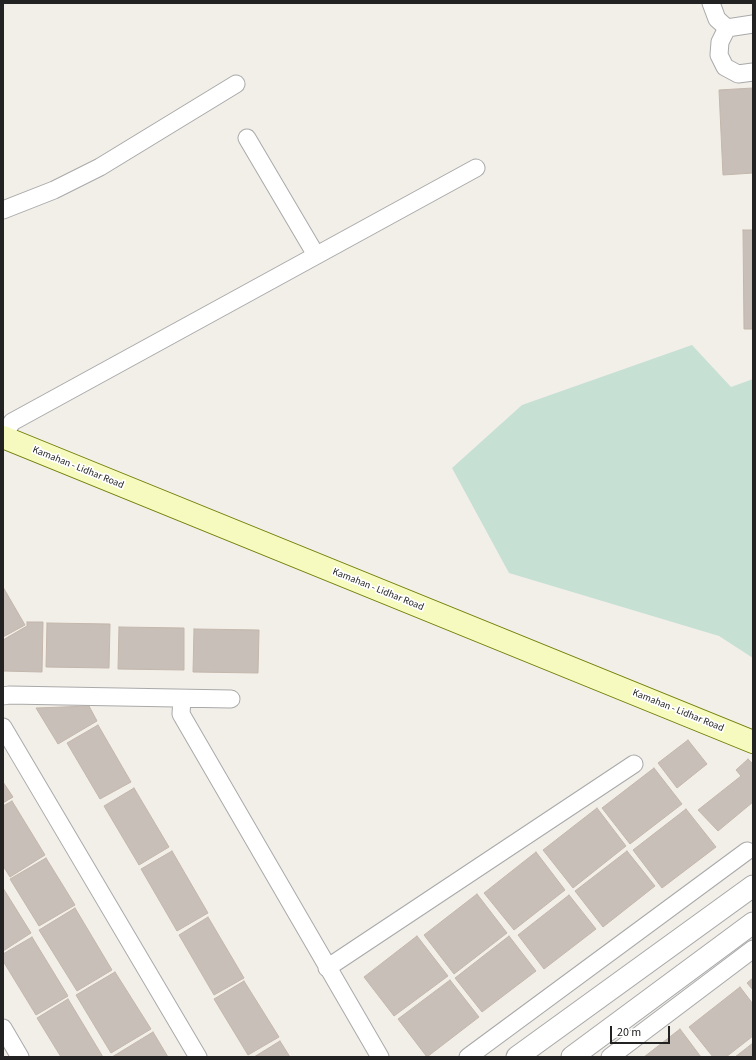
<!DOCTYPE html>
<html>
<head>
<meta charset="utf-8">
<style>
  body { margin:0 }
  #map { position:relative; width:756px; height:1060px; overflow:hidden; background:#f2efe9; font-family:"Source Sans 3",sans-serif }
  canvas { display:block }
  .frame { position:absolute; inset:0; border:4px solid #222; pointer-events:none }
  .scale { position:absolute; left:610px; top:1026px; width:60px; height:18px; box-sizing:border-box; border:2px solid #222; border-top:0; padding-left:5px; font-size:12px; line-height:14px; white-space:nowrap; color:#222; -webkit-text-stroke:3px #fff; paint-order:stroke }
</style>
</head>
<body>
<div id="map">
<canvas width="756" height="1060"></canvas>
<div class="frame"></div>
<div class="scale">20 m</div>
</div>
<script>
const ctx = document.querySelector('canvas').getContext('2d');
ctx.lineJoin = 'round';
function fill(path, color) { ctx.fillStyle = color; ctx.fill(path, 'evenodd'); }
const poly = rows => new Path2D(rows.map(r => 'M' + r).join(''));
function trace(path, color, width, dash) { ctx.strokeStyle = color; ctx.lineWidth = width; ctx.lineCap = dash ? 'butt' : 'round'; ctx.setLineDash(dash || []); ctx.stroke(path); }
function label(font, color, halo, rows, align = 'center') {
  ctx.font = font + ' "Source Sans 3",sans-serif'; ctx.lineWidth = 3.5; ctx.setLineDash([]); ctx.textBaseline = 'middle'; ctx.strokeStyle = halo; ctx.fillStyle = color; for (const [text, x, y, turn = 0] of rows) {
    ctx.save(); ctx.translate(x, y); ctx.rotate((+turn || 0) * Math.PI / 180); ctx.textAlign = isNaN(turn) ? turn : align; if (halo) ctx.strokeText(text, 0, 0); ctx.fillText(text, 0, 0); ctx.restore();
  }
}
fill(poly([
  [692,345,731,387,753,379,753,658,719,636,509,573,452,468,522,405]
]), '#c6e0d4');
const building = poly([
  [753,88,753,173,723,175,719,90,753,88],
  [743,230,753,230,753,329,744,329,743,230],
  [3,587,25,625,3,637,3,587],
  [27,622,43,622,42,672,3,671,3,640,27,626,27,622],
  [47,623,110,624,109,668,46,667,47,623],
  [119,627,184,628,184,670,118,669,119,627],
  [194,629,259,630,258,673,193,672,194,629],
  [89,706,97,721,58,744,36,708,89,706],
  [98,725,131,782,100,799,67,743,98,725],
  [688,740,707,764,677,788,658,763,688,740],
  [748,759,753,764,753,802,718,831,698,810,741,776,736,770,748,759],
  [654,768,682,804,630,844,602,808,654,768],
  [3,782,13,797,3,803,3,782],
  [134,788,169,847,139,865,104,806,134,788],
  [12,801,45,855,10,877,3,866,3,806,12,801],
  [597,808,626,846,573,888,543,850,597,808],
  [686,809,716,847,662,888,633,850,686,809],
  [172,851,208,913,177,931,141,869,172,851],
  [627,851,655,886,603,927,575,891,627,851],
  [536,852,565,890,514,930,484,893,536,852],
  [46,858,75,905,39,926,10,879,46,858],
  [3,888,31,933,3,951,3,888],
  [477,894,507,933,454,974,424,935,477,894],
  [569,895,596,929,544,969,518,935,569,895],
  [75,908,112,970,77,991,39,930,75,908],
  [208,917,244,978,214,995,179,935,208,917],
  [417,936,448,976,394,1016,364,977,417,936],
  [509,936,536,971,482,1012,455,978,509,936],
  [32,937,68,996,36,1015,3,961,3,954,32,937],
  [115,972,151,1029,111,1053,76,995,115,972],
  [753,978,753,990,747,983,753,978],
  [450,980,479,1017,427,1057,398,1019,450,980],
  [244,981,279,1037,248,1055,214,999,244,981],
  [740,987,753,1004,753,1036,726,1057,713,1057,689,1027,740,987],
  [68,999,103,1057,61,1057,37,1018,68,999],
  [680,1029,701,1057,644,1057,680,1029],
  [153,1032,168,1057,112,1057,153,1032],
  [280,1041,290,1057,254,1057,280,1041],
  [753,1043,753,1057,735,1057,753,1043]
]);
fill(building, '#c7bfb8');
trace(building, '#c4b6ab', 1);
const minor = poly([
  [711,3,717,19,727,28],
  [727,28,720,42,719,55,725,67,738,74,753,72],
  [727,28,753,24],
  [247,138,316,255],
  [3,210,54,190,100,167,236,84],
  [3,437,12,422,476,168],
  [3,696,9,695,231,699],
  [182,699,181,714,380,1057],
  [3,727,198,1057],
  [327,968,634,764],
  [3,1028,20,1057],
  [468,1057,747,851],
  [610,1057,753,949]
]);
const tertiary = poly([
  [517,1057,753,886],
  [572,1057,753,923]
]);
const secondary = poly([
  [3,437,753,742]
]);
trace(minor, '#a9a9a9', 19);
trace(tertiary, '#a9a9a9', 23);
trace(secondary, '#707d05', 24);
trace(minor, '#fff', 17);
trace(tertiary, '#fff', 21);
trace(secondary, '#f7fabf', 22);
label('10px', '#222', '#fff', [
  ["Kamahan - Lidhar Road",78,468,22],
  ["Kamahan - Lidhar Road",378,590,22],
  ["Kamahan - Lidhar Road",678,711,22]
]);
</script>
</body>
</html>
